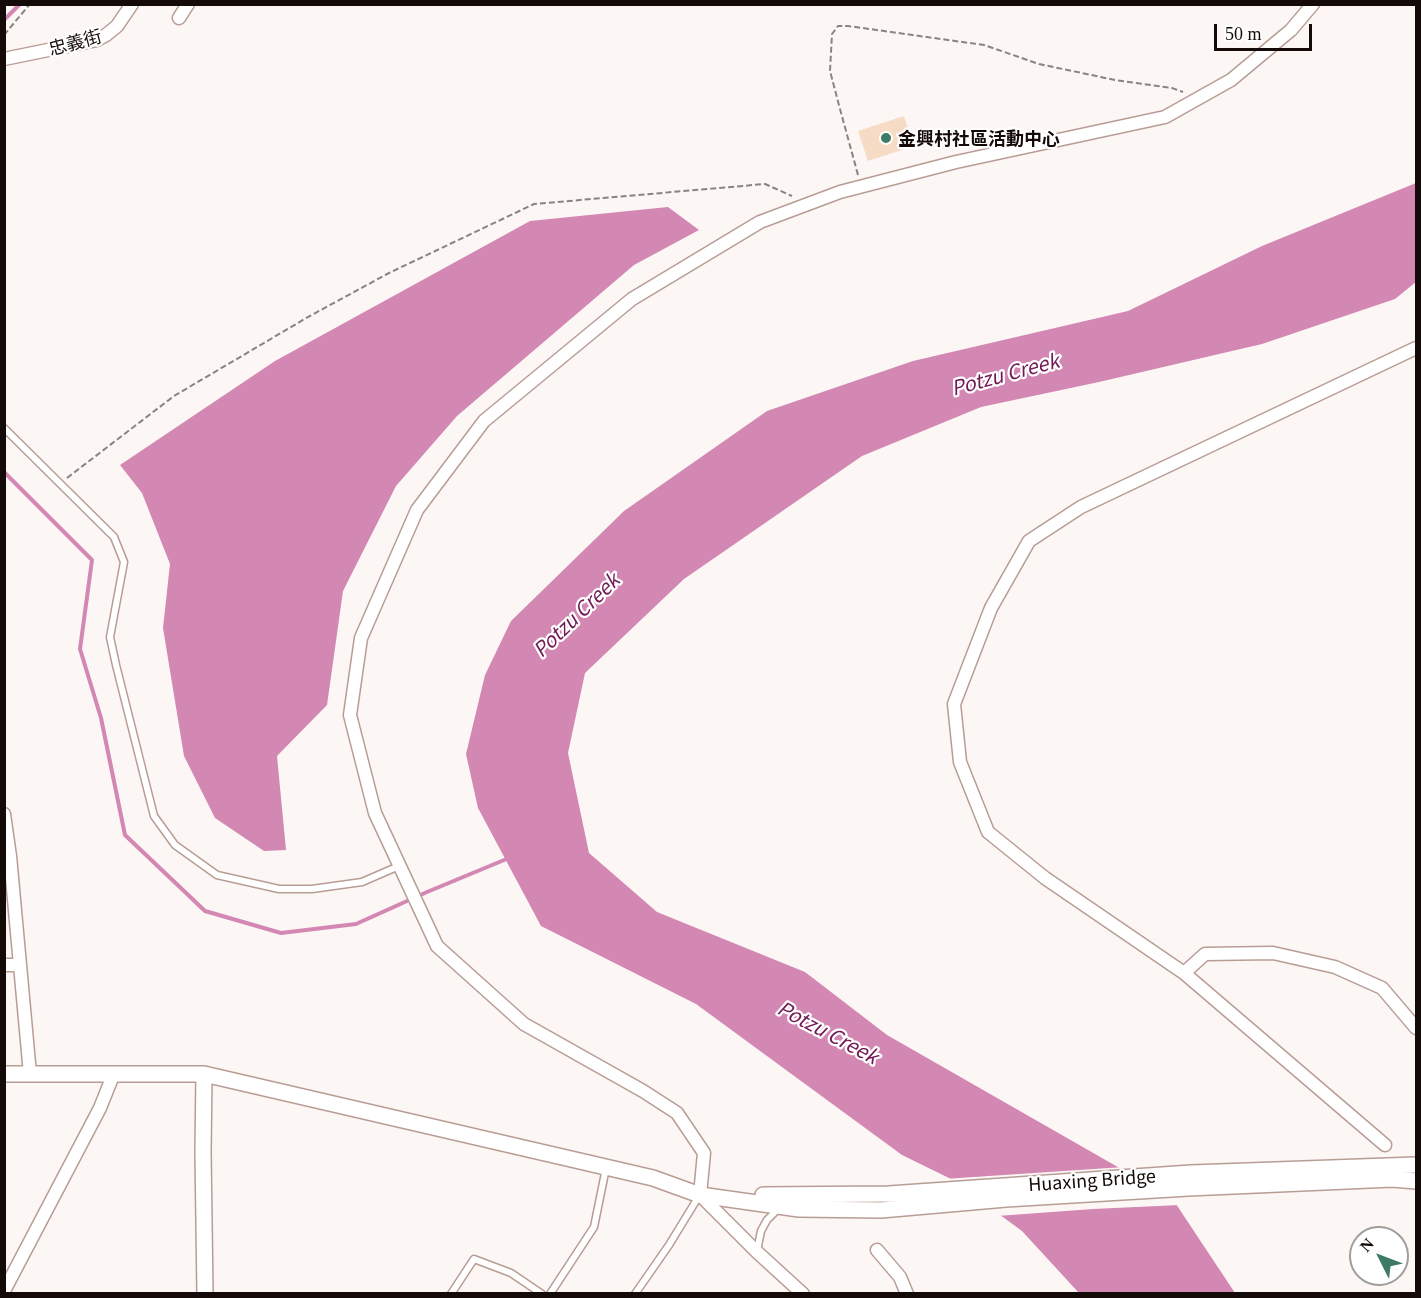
<!DOCTYPE html>
<html>
<head>
<meta charset="utf-8">
<style>
  body { margin:0 }
  #map { position:relative; width:1421px; height:1298px; overflow:hidden; background:#fcf6f4; font-family:Georgia,serif }
  canvas { display:block }
  .frame { position:absolute; inset:0; border:6px solid #140b08; pointer-events:none }
  .north { position:absolute; left:1349px; top:1226px; width:60px; height:60px; box-sizing:border-box; background:#fff; border:2px solid #a19d9c; border-radius:50%; rotate:312deg; font-size:16px; font-weight:700; line-height:24px; text-align:center; color:#140b08 }
  .north::after { content:''; display:block; margin:auto; width:21px; height:27px; background:#3d7b68; clip-path:polygon(50% 0,100% 100%,50% 72%,0 100%) }
  .scale { position:absolute; left:1214px; top:24px; width:98px; height:27px; box-sizing:border-box; border:3px solid #140b08; border-top:0; padding-left:8px; font-size:18px; line-height:21px; white-space:nowrap; color:#140b08; -webkit-text-stroke:4px #fff; paint-order:stroke }
</style>
</head>
<body>
<div id="map">
<canvas width="1421" height="1298"></canvas>
<div class="frame"></div>
<div class="north">N</div>
<div class="scale">50 m</div>
</div>
<script>
const ctx = document.querySelector('canvas').getContext('2d');
ctx.lineJoin = 'round';
function fill(path, color) { ctx.fillStyle = color; ctx.fill(path, 'evenodd'); }
const poly = rows => new Path2D(rows.map(r => 'M' + r).join(''));
function trace(path, color, width, dash) { ctx.strokeStyle = color; ctx.lineWidth = width; ctx.lineCap = dash ? 'butt' : 'round'; ctx.setLineDash(dash || []); ctx.stroke(path); }
function label(font, color, halo, rows, align = 'center') {
  ctx.font = font + ' Georgia,"Noto Sans TC",serif'; ctx.lineWidth = 4.5; ctx.setLineDash([]); ctx.textBaseline = 'middle'; ctx.strokeStyle = halo; ctx.fillStyle = color; for (const [text, x, y, turn = 0] of rows) {
    ctx.save(); ctx.translate(x, y); ctx.rotate((+turn || 0) * Math.PI / 180); ctx.textAlign = isNaN(turn) ? turn : align; if (halo) ctx.strokeText(text, 0, 0); ctx.fillText(text, 0, 0); ctx.restore();
  }
}
fill(poly([
  [1416,183,1416,282,1395,299,1262,344,1099,382,981,407,862,456,684,579,585,673,568,753,589,853,657,912,805,972,887,1035,1172,1198,1235,1293,1079,1293,1022,1231,951,1179,902,1155,696,1004,541,926,478,808,466,754,485,675,511,621,624,511,767,411,913,361,1128,311,1262,246],
  [668,207,699,230,634,265,457,416,396,486,343,591,327,705,277,756,286,850,264,851,215,818,184,756,163,628,170,564,142,493,120,465,275,361,530,221]
]), '#d387b3');
fill(poly([
  [1124,1167,1173,1196,1180,1205,1093,1209,997,1216,944,1179]
]), '#fcf6f4');
trace(poly([
  [4,20,20,4],
  [4,472,92,560,80,649,101,718,125,835,205,911,281,933,356,924,427,892,509,858]
]), '#d387b3', 4);
fill(poly([
  [904,116,914,146,868,161,858,131]
]), '#f7dcc5');
const service = poly([
  [4,428,114,537,124,562,110,637,116,665,154,816,175,845,217,875,279,889,312,889,362,882,399,866],
  [757,1251,761,1231,767,1220,779,1208],
  [451,1294,474,1259,511,1273,542,1294],
  [550,1294,594,1227,606,1168],
  [635,1294,669,1245,699,1196]
]);
const minor = poly([
  [179,18,188,4],
  [4,59,97,40,106,35,117,26,132,4],
  [1416,348,1081,507,1029,541,991,608,954,704,960,762,988,832,1045,878,1184,973,1205,954,1273,953,1335,967,1382,988,1416,1028],
  [4,814,10,856,30,1074],
  [4,965,20,965],
  [1184,973,1385,1145],
  [877,1250,900,1277,907,1294],
  [4,1291,100,1108,114,1073],
  [803,1294,757,1252,700,1195,704,1153,677,1113,643,1091,524,1024,437,946,375,813,350,715,361,638,417,510,484,421,632,299,760,222,840,192,956,162,1165,117,1231,80,1291,30,1313,4]
]);
const tertiary = poly([
  [4,1074,204,1074,653,1178,700,1195,799,1209,881,1210,1006,1199,1188,1188,1392,1179,1416,1181],
  [204,1074,203,1152,205,1294],
  [763,1195,889,1194,1191,1173,1416,1165]
]);
trace(service, '#b89d95', 9);
trace(minor, '#b89d95', 15);
trace(tertiary, '#b89d95', 18);
trace(poly([
  [4,35,30,4],
  [858,175,840,109,830,71,832,34,838,26,848,26,984,45,1039,64,1115,80,1172,88,1183,92],
  [67,478,174,396,308,317,389,273,534,204,765,184,792,196]
]), '#8a8380', 2, [6, 3]);
trace(service, '#fff', 6);
trace(minor, '#fff', 12);
trace(tertiary, '#fff', 15);
for (const [x, y, r, color] of [
  [886,138,6,"#3d7b68"]
]) { const dot = new Path2D(); dot.arc(x, y, r, 0, 2 * Math.PI); ctx.fillStyle = color; ctx.fill(dot); trace(dot, '#fff', 2); }
label('18px', '#140b08', '#fff', [
  ["忠義街",75,42,-15],
  ["Huaxing Bridge",1092,1180,-4]
]);
label('bold 18px', '#140b08', '#fff', [
  ["金興村社區活動中心",898,138]
], 'left');
label('italic 20px', '#721a55', '#fff', [
  ["Potzu Creek",1005,374,-15],
  ["Potzu Creek",576,615,-44],
  ["Potzu Creek",828,1032,28]
]);
</script>
</body>
</html>
